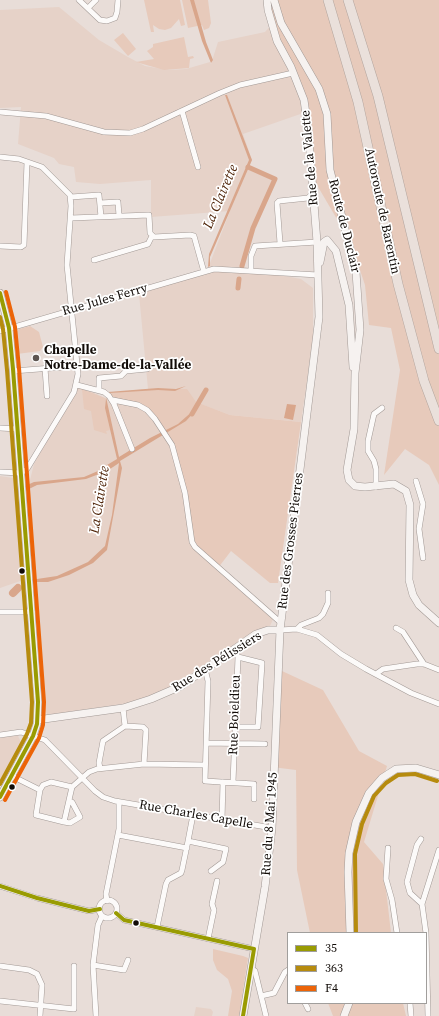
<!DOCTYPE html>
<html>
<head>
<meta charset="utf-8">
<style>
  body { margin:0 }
  #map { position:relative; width:439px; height:1016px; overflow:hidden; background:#e8ddd8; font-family:"Source Serif 4",serif }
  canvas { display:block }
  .legend { position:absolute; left:287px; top:932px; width:140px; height:72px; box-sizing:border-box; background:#fff; border:1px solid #a09e9c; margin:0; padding:5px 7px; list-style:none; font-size:12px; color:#120c08 }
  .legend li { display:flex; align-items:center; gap:8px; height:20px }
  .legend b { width:20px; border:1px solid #a09e9c }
</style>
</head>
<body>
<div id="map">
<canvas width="439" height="1016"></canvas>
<ul class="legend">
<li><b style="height:5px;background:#999b02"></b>35</li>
<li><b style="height:5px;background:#b68b0e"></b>363</li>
<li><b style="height:5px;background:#ec6408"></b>F4</li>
</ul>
</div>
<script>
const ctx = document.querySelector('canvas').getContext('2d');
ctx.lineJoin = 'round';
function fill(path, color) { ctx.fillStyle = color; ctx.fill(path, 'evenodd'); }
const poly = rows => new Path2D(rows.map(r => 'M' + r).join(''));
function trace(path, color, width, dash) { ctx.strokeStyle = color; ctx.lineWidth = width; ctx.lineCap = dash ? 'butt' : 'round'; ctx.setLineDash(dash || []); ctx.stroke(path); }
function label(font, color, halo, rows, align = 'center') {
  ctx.font = font + ' "Source Serif 4",serif'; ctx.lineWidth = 3.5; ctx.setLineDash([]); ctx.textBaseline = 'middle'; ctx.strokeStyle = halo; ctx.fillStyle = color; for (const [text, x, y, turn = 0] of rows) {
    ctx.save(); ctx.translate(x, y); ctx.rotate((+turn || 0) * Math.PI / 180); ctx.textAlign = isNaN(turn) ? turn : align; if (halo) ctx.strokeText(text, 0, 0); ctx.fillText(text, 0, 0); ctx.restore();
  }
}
fill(poly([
  [59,7,99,40,128,57,145,66,169,70,186,69,210,62,211,64,218,42,265,32,272,24,309,111,243,134,252,160,249,168,275,179,253,228,242,266,251,270,301,279,313,288,313,339,301,422,230,415,195,402,171,390,148,389,139,294,207,271,230,211,151,217,151,180,100,184,76,182,74,167,59,164,54,158,18,144,21,107,0,108,0,10],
  [77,385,105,398,147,410,172,445,177,462,192,542,275,615,270,626,256,630,171,687,135,702,48,715,43,708,26,496,34,464],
  [0,476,13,478,19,489,26,579,0,588],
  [15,736,18,736,22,744,0,786,0,738],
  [196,1007,211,1009,213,1012,212,1016,194,1016]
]), '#e6d2c8');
fill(poly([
  [144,0,180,0,185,25,181,26,179,19,171,28,165,30,159,29,153,25,154,32,151,32],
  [182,0,208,0,211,23,209,28,204,30,202,25,188,28],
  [271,0,439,0,439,485,429,465,405,449,384,475,400,370,391,328,369,325,365,285,351,243,314,180,309,111,272,24],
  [123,33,136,49,128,56,114,40],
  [184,37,188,57,193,56,194,58,190,59,189,68,164,70,136,62,154,59,147,51,153,47,153,44],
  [30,326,39,332,43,347,40,351,17,354,14,345,14,334,19,329],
  [82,389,105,398,105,405,110,430,106,431,107,434,94,430,91,411,84,409],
  [148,389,187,389,196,402,230,415,301,422,278,583,270,583,231,551,218,568,195,547,185,493,172,445,147,410,113,400,109,396,109,393],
  [282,671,323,690,359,751,387,766,364,842,383,864,391,933,310,933,297,870,296,770,272,767],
  [213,949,243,956,248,958,239,1016,228,1016,232,991,228,979,217,970,213,960],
  [328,1003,403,1003,406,1016,333,1016]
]), '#e7cabb');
fill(poly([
  [190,0,194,0,206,42,213,60,211,63,202,41],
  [225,95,227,95,252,160,210,257,210,266,208,267,209,254,249,160],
  [186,386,175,391,158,390,110,393,108,392,158,388,176,389],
  [106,397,119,457,150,438,178,424,195,409,196,410,186,421,120,461,122,468,107,550,93,563,69,575,48,582,32,582,32,579,37,579,57,576,88,562,105,546,112,515,119,463,101,475,99,474,86,479,37,485,25,491,25,486,34,482,84,477,98,471,99,473,103,471,102,468,117,459,105,408],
  [287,404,296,405,293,420,284,418]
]), '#d9a68b');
trace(poly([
  [242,266,253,228,275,179,248,167],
  [238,288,239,279],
  [192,414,206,390]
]), '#d9a68b', 5);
trace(poly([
  [13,593,18,588]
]), '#d9a68b', 8);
const street = poly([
  [79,0,100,20,107,21,115,18,117,12,118,0],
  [88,8,96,0],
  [182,111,198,167],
  [0,112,46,116,104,132,130,133,143,129,220,93,240,85,293,73],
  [0,157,19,159,42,167,70,195,71,206,67,265,78,374,74,392,27,469,21,473,0,472],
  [71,197,99,195,101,217],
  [100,203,118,202,119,216],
  [71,218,149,215,150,233,154,237,190,235,194,236,204,272],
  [280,243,277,203,279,201,308,198,313,193],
  [0,246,21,247,24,245,27,162],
  [94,260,148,244,152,236],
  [251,271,251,256,255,246,317,242],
  [0,331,214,269,318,275],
  [45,368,47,396],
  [13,371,78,366],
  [77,385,104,392,109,396,114,404,132,449],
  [99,390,99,378,121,376,126,371,147,369],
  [113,400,138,405,147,410,155,419,172,445,185,493,192,542,195,547,280,622],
  [0,428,17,429],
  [416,481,423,504,419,529,423,558],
  [376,487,376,469,374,461,368,451,368,441,374,414,382,408],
  [0,612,32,612],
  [396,628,403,632,424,664],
  [297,629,301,625,319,618,323,614,328,603,328,593],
  [280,630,297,629,317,635,341,654,366,669,411,693,439,704],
  [205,669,208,681,205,781,254,784,254,799],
  [376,674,383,669,417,664,424,664,439,670],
  [125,726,143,727,146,730,144,764],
  [235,727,258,727,262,663,238,657],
  [0,735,21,732,45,740,95,791,103,797,115,801,272,828],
  [206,743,265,744],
  [100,768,99,763,103,741,125,726,123,708],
  [12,776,40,790],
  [233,782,238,657,234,649],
  [72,787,51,782,43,785,40,790,36,815,64,822,72,787,89,772,97,769,144,764,205,765],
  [193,815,188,841,226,849,223,862,211,871],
  [222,820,223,782],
  [64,822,70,823,80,817,72,802,69,801],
  [118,835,187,848],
  [421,839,417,845,407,882,410,893,422,904],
  [388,848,386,879,392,900,397,933],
  [0,886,37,898,89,911,100,909],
  '99 909a9 9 0 1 1 18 0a9 9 0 1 1-18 0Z',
  [107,901,106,894,119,829,119,802],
  [116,913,124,920,254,949],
  [157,927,166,884,168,880,181,873,182,870,188,841],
  [426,933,422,904,439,850],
  [426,933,428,1016],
  [208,939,214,910,212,904,217,881],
  [93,965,124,970,128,960],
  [0,966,29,970,37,974,42,985,40,1016],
  [251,968,255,971,266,1016],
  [261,996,274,993,285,972,288,970],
  [0,1001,74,1009,74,966],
  [305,1003,308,1009],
  [410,1003,411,1016],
  [96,1016,93,965,98,925,102,916]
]);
const secondary = poly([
  [274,0,281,23,319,89,327,114,330,170,356,272,360,330,355,373,354,429,347,470,349,480,355,486,365,487,394,484,406,491,410,505,409,580,413,595,419,605,439,623],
  [320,262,324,242,327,240,336,251,349,305,353,367],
  [0,293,9,328,13,369,38,702,37,724,33,736,0,797],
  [37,720,123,708,151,699,181,686,256,634,268,630,280,630],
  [350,933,348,872,349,853,356,822,369,793,382,778,396,769,416,768,439,775],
  [243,1016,265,887,272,828,280,630,319,317,317,242,308,128,304,100,291,67,277,41,268,10,267,0],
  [344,1016,349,1003]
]);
const highway = poly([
  [328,0,358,102,398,284,424,381,439,421],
  [348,0,378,96,439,349]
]);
trace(street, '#a29995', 6);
trace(secondary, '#a29995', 8);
trace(highway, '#b3a59e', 10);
trace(street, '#fcfaf9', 5);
trace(secondary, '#f6f2f0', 7);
trace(highway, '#eae0db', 9);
trace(poly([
  [0,293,9,328,13,369,38,702,37,724,33,736,0,797],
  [0,886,37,898,89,911,100,909],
  [116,913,124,920,254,949],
  [243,1016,254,949]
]), '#999b02', 4);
trace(poly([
  [0,317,3,329,7,370,32,702,31,723,27,734,0,784],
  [356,933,355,854,362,824,374,796,386,783,398,775,415,774,437,781]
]), '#b68b0e', 4);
trace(poly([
  [5,800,39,738,43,725,44,702,19,368,15,327,6,292]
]), '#ec6408', 4);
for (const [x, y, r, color] of [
  [36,358,4,"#5d5551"],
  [22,571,3.5,"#120c08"],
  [12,787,3.5,"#120c08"],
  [136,923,3.5,"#120c08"]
]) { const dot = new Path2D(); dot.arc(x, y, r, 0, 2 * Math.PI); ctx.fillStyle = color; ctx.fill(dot); trace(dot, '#fff', 1.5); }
label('13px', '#120c08', '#fff', [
  ["Rue de la Valette",310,158,-95],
  ["Autoroute de Barentin",382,211,78],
  ["Route de Duclair",344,226,76],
  ["Rue Jules Ferry",105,300,-16],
  ["Rue des Grosses Pierres",291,541,-83],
  ["Rue des Pélissiers",217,662,-32],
  ["Rue Boieldieu",235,715,-88],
  ["Rue Charles Capelle",196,815,10],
  ["Rue du 8 Mai 1945",270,824,-86]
]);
label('bold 13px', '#120c08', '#fff', [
  ["Chapelle",44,351],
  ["Notre-Dame-de-la-Vallée",44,366]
], 'left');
label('italic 14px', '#4f2408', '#fff', [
  ["La Clairette",221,197,-67],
  ["La Clairette",100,500,-81]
]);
</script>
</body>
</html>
